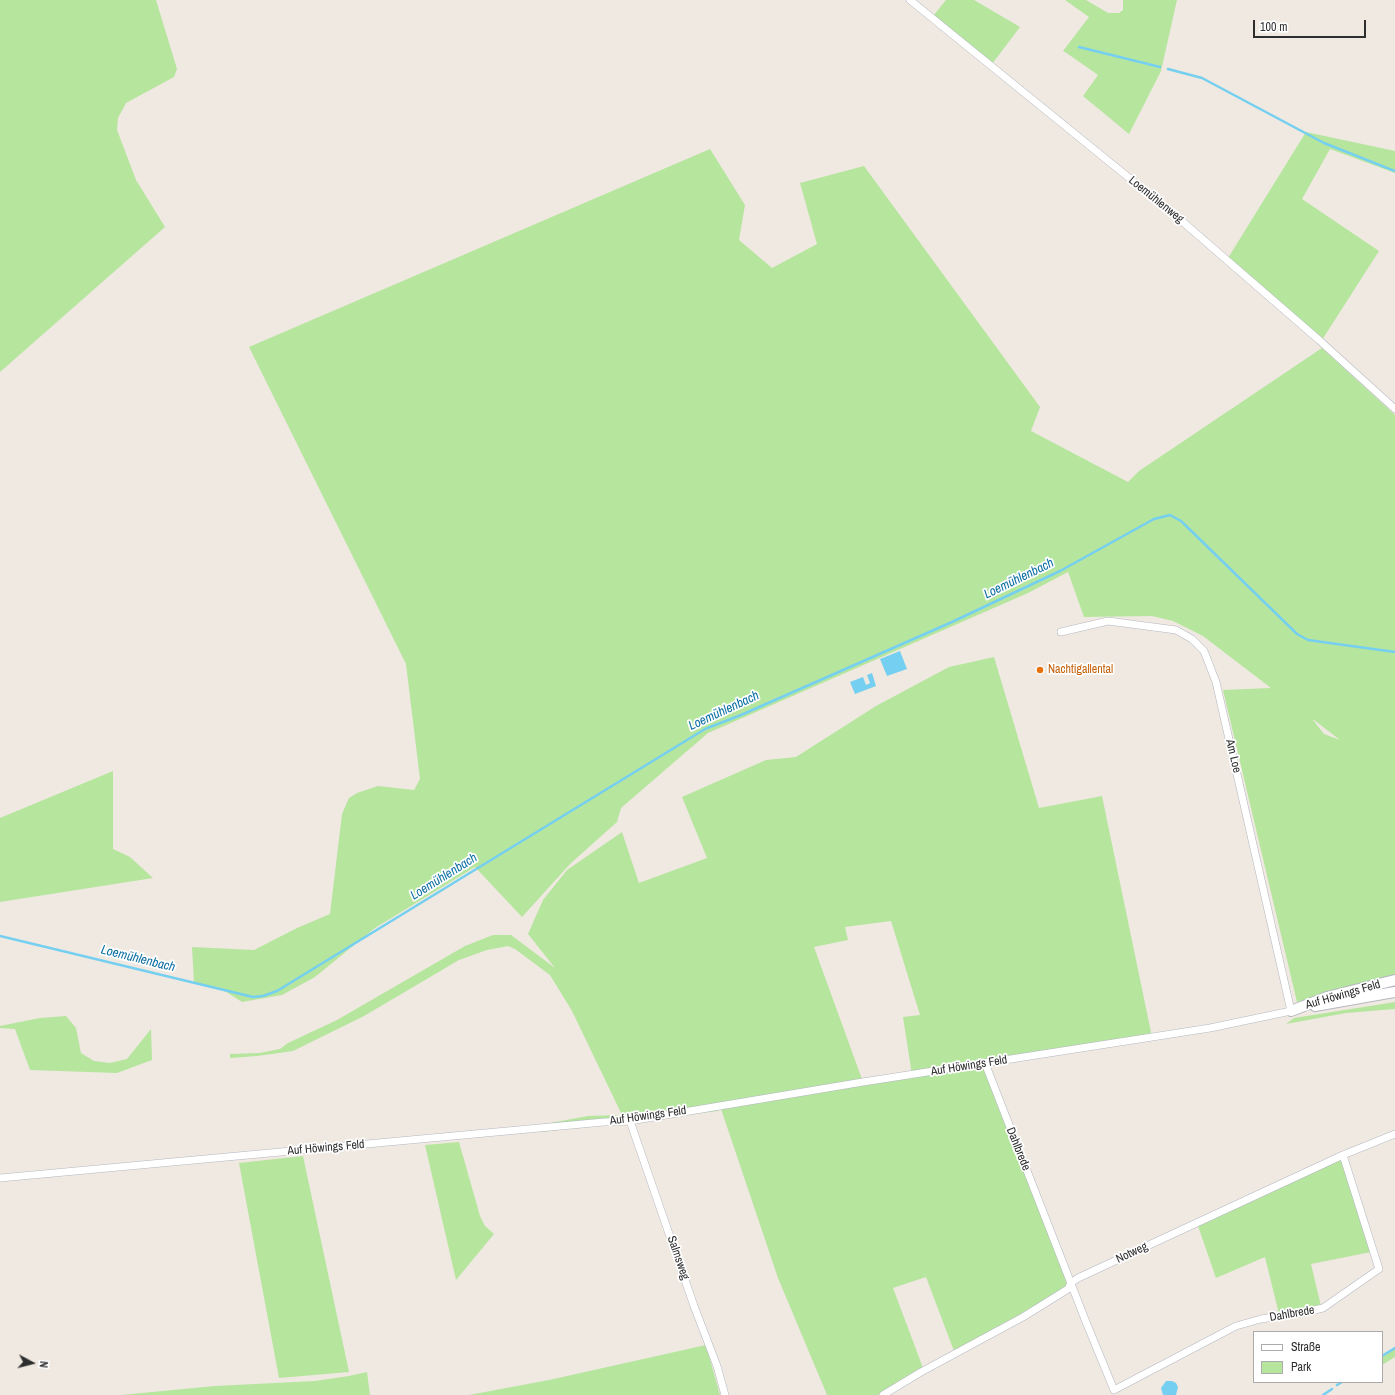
<!DOCTYPE html>
<html>
<head>
<meta charset="utf-8">
<style>
  body { margin:0 }
  #map { position:relative; width:1395px; height:1395px; overflow:hidden; background:#efe9e1; font-family:"Archivo Narrow",sans-serif }
  canvas { display:block }
  .legend { position:absolute; left:1253px; top:1331px; width:130px; height:52px; box-sizing:border-box; background:#fff; border:1px solid #ababab; margin:0; padding:5px 7px; list-style:none; font-size:12px; color:#2e2e2e }
  .legend li { display:flex; align-items:center; gap:8px; height:20px }
  .legend b { width:20px; border:1px solid #ababab }
  .north { position:absolute; left:12px; top:1343px; width:40px; height:40px; -webkit-text-stroke:3px #fff; paint-order:stroke; rotate:97deg; font-size:11px; font-weight:700; line-height:16px; text-align:center; color:#2e2e2e }
  .north::after { content:''; display:block; margin:auto; width:14px; height:18px; background:#2e2e2e; clip-path:polygon(50% 0,100% 100%,50% 72%,0 100%) }
  .scale { position:absolute; left:1253px; top:20px; width:113px; height:18px; box-sizing:border-box; border:2px solid #2e2e2e; border-top:0; padding-left:5px; font-size:12px; line-height:14px; white-space:nowrap; color:#2e2e2e; -webkit-text-stroke:3px #fff; paint-order:stroke }
</style>
</head>
<body>
<div id="map">
<canvas width="1395" height="1395"></canvas>
<ul class="legend">
<li><b style="height:5px;background:#fff"></b>Straße</li>
<li><b style="height:11px;background:#b6e59e"></b>Park</li>
</ul>
<div class="north">N</div>
<div class="scale">100 m</div>
</div>
<script>
const ctx = document.querySelector('canvas').getContext('2d');
ctx.lineJoin = 'round';
function fill(path, color) { ctx.fillStyle = color; ctx.fill(path, 'evenodd'); }
const poly = rows => new Path2D(rows.map(r => 'M' + r).join(''));
function trace(path, color, width, dash) { ctx.strokeStyle = color; ctx.lineWidth = width; ctx.lineCap = dash ? 'butt' : 'round'; ctx.setLineDash(dash || []); ctx.stroke(path); }
function label(font, color, halo, rows, align = 'center') {
  ctx.font = font + ' "Archivo Narrow",sans-serif'; ctx.lineWidth = 3.5; ctx.setLineDash([]); ctx.textBaseline = 'middle'; ctx.strokeStyle = halo; ctx.fillStyle = color; for (const [text, x, y, turn = 0] of rows) {
    ctx.save(); ctx.translate(x, y); ctx.rotate((+turn || 0) * Math.PI / 180); ctx.textAlign = isNaN(turn) ? turn : align; if (halo) ctx.strokeText(text, 0, 0); ctx.fillText(text, 0, 0); ctx.restore();
  }
}
fill(poly([
  [0,0,156,0,177,69,174,77,126,103,118,118,117,130,136,180,165,227,0,372],
  [946,0,974,0,1020,27,992,64,933,16],
  [1065,0,1086,0,1108,13,1119,13,1123,10,1123,0,1177,0,1161,71,1129,134,1083,96,1098,75,1068,54,1063,51,1089,17],
  [1306,132,1395,151,1395,173,1330,149,1302,199,1379,251,1322,340,1228,258],
  [710,149,745,205,739,240,772,268,817,244,800,183,864,166,1040,407,1031,431,1128,482,1139,471,1322,348,1395,415,1395,976,1297,1002,1223,690,1271,688,1203,636,1173,621,1152,616,1084,617,1068,572,1028,593,708,733,621,808,617,822,570,864,522,917,475,867,375,928,315,977,282,995,242,1002,220,988,194,983,192,947,254,950,297,928,330,914,342,814,349,798,357,793,378,786,414,790,420,779,406,664,249,347],
  [1313,720,1314,720,1340,740,1324,734],
  [994,657,1039,808,1102,796,1152,1037,985,1064,1070,1283,1067,1288,954,1351,926,1277,893,1288,923,1368,891,1386,879,1395,827,1395,778,1278,720,1106,718,1111,541,1132,539,1125,588,1116,622,1115,572,1011,550,975,515,949,508,946,487,950,459,960,364,1016,293,1051,257,1056,230,1058,230,1054,259,1053,280,1049,288,1043,337,1020,465,946,493,935,511,935,555,968,528,934,543,900,567,870,622,832,639,883,707,858,682,797,766,760,796,757,876,706,949,667],
  [891,921,920,1015,903,1017,912,1075,863,1082,814,947,848,940,845,927],
  [113,771,113,849,130,857,153,878,0,902,0,818],
  [1395,1002,1395,1009,1346,1013,1286,1024,1294,1018],
  [66,1016,76,1028,81,1053,94,1061,110,1063,127,1059,151,1029,152,1060,117,1073,30,1070,15,1029,0,1028,0,1026,40,1018],
  [459,1142,480,1216,485,1226,494,1234,456,1280,425,1145],
  [303,1156,349,1372,279,1378,239,1163],
  [1339,1160,1343,1162,1371,1252,1311,1264,1321,1306,1279,1314,1265,1257,1216,1278,1198,1226],
  [706,1345,720,1395,469,1395,549,1380],
  [1395,1349,1395,1357,1382,1365,1382,1357],
  [367,1372,370,1395,121,1395,215,1386,315,1381,349,1376]
]), '#b6e59e');
fill(poly([
  [900,651,907,669,887,676,880,659],
  [872,673,876,686,855,694,850,682,863,677,866,685,870,683,867,675],
  [1166,1381,1172,1381,1176,1383,1178,1387,1176,1395,1163,1395,1161,1388]
]), '#75cff0');
trace(poly([
  [1079,47,1160,67],
  [1168,69,1202,78,1324,143,1395,171],
  [0,936,253,997,263,996,277,991,705,729,741,715,952,622,1060,571,1154,519,1170,515,1181,521,1297,634,1308,640,1395,652],
  [1382,1356,1395,1348],
  [1337,1385,1342,1382],
  [1323,1395,1332,1389]
]), '#75cff0', 2.5);
const minor = poly([
  [910,0,1176,216,1319,340,1395,409],
  [985,1063,1086,1322,1114,1390,1236,1326,1261,1319,1301,1313,1323,1308,1379,1269,1343,1155],
  [630,1121,694,1306,717,1366,725,1395],
  [0,1178,604,1122,630,1121,863,1082,1210,1028,1291,1011,1216,682,1204,651,1192,639,1176,630,1108,621,1061,632],
  [883,1395,921,1372,1023,1317,1068,1289,1071,1283,1078,1278,1343,1155,1395,1134]
]);
const secondary = poly([
  [1315,1006,1395,992],
  [1291,1011,1327,997,1395,980]
]);
trace(minor, '#b4b7c1', 8);
trace(secondary, '#b4b7c1', 12);
trace(minor, '#fff', 7);
trace(secondary, '#fff', 10);
for (const [x, y, r, color] of [
  [1040,670,4,"#e8710a"]
]) { const dot = new Path2D(); dot.arc(x, y, r, 0, 2 * Math.PI); ctx.fillStyle = color; ctx.fill(dot); trace(dot, '#fff', 1.5); }
label('12px', '#2e2e2e', '#fff', [
  ["Loemühlenweg",1156,200,39],
  ["Am Loe",1233,756,77],
  ["Auf Höwings Feld",1343,995,-16],
  ["Auf Höwings Feld",969,1066,-9],
  ["Auf Höwings Feld",648,1116,-8],
  ["Auf Höwings Feld",326,1148,-5],
  ["Dahlbrede",1018,1149,68],
  ["Notweg",1132,1253,-25],
  ["Salmsweg",678,1258,71],
  ["Dahlbrede",1292,1314,-10]
]);
label('12px', '#c56008', '#fff', [
  ["Nachtigallental",1048,670]
], 'left');
label('italic 13px', '#0d6fa3', '#fff', [
  ["Loemühlenbach",1019,579,-26],
  ["Loemühlenbach",724,711,-25],
  ["Loemühlenbach",444,877,-32],
  ["Loemühlenbach",138,959,14]
]);
</script>
</body>
</html>
